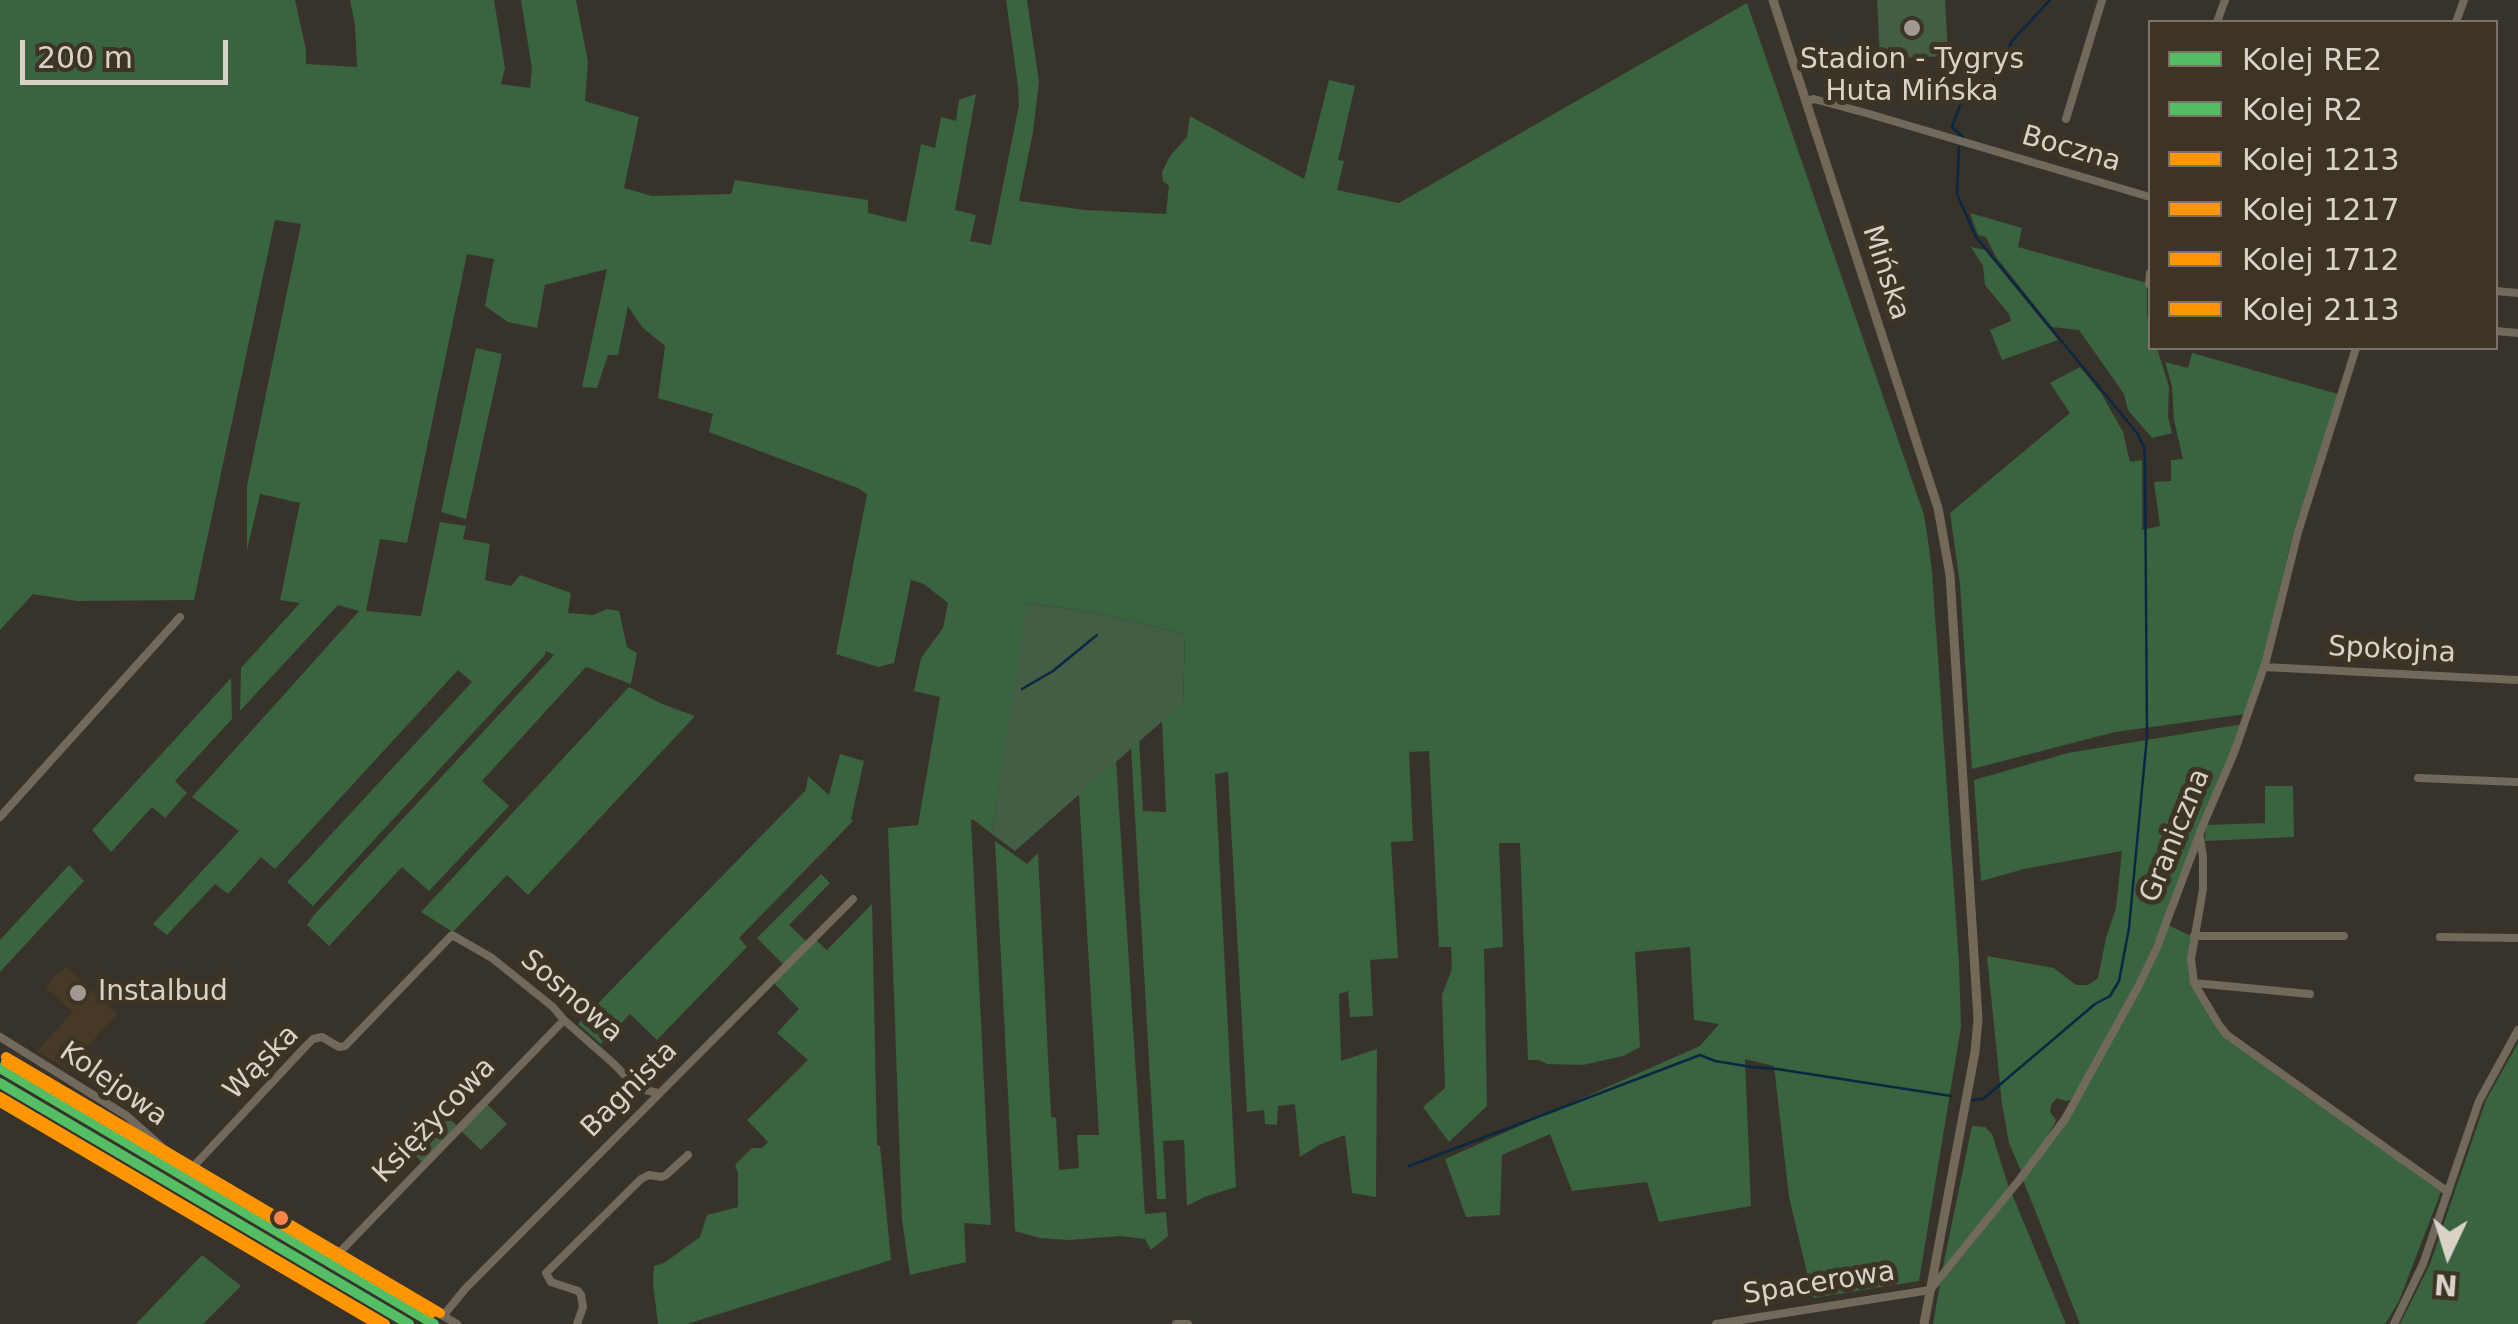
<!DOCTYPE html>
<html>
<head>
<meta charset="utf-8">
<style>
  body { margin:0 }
  #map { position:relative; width:2518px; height:1324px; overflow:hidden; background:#37332b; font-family:"DejaVu Sans",sans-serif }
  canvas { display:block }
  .legend { position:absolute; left:2148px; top:20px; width:350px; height:330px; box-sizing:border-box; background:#3d3425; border:2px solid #7b7367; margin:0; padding:12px 18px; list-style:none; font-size:30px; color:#d8d2c9 }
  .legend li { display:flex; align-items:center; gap:20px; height:50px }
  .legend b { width:50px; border:2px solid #7b7367 }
  .north { position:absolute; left:2398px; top:1204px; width:100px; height:100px; -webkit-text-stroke:8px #3d3425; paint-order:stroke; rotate:184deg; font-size:28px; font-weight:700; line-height:40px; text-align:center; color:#d8d2c9 }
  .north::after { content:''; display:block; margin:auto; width:35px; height:45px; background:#d8d2c9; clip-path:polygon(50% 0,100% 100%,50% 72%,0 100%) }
  .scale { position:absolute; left:20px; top:40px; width:208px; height:45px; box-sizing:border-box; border:5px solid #d8d2c9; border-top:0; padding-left:12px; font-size:30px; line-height:35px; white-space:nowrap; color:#d8d2c9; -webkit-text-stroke:8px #3d3425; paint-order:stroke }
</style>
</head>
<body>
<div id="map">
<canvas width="2518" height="1324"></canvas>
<ul class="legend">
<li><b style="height:12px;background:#54be64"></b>Kolej RE2</li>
<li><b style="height:12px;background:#54be64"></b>Kolej R2</li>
<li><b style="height:12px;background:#ff9500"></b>Kolej 1213</li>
<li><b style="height:12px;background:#ff9500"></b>Kolej 1217</li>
<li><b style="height:12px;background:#ff9500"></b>Kolej 1712</li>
<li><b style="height:12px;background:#ff9500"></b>Kolej 2113</li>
</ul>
<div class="north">N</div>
<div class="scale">200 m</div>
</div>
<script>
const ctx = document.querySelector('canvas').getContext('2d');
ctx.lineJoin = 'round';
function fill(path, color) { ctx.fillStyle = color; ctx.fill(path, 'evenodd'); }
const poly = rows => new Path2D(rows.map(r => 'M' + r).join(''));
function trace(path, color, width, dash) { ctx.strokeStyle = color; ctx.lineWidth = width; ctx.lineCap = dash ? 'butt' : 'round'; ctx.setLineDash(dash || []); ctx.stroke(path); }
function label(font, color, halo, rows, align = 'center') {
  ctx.font = font + ' "DejaVu Sans",sans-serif'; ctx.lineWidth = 10; ctx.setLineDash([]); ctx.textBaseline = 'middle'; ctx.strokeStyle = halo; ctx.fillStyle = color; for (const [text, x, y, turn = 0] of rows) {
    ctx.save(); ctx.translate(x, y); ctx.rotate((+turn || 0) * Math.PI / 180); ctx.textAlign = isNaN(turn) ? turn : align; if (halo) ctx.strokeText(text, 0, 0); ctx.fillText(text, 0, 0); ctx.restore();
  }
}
fill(poly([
  [65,966,117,1014,67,1069,37,1051,73,1012,45,987,56,975,63,971]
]), '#463a26');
fill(poly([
  [1877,0,1945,0,1948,56,1880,59],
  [1026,603,1097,613,1185,634,1183,703,1015,851,992,834],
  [487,1104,507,1124,481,1150,461,1131],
  [442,1111,457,1126,422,1162,407,1147]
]), '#435e45');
fill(poly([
  [0,0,295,0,306,50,306,64,357,67,355,26,350,0,494,0,505,68,501,84,530,88,532,69,521,0,576,0,588,62,585,101,639,117,624,188,652,196,731,194,735,180,868,200,868,213,906,222,921,144,935,148,941,117,956,121,959,100,976,94,955,210,976,215,970,241,991,245,1019,105,1018,86,1006,0,1027,0,1039,82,1033,132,1019,201,1085,210,1166,214,1169,186,1163,181,1162,172,1170,156,1187,137,1190,116,1304,179,1329,80,1355,86,1338,160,1344,161,1337,190,1399,203,1747,3,1924,515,1928,540,1932,572,1959,963,1961,1027,1919,1281,1813,1298,1789,1197,1774,1066,1745,1059,1751,1206,1659,1222,1647,1182,1572,1191,1550,1134,1502,1155,1500,1215,1466,1217,1445,1159,1700,1046,1719,1024,1694,1020,1690,947,1635,952,1640,1047,1623,1056,1583,1065,1547,1064,1539,1060,1528,1060,1520,843,1499,843,1503,947,1484,949,1487,1106,1449,1142,1423,1107,1445,1088,1442,995,1452,969,1451,947,1439,947,1429,751,1409,752,1413,841,1391,842,1398,958,1370,960,1373,1016,1350,1017,1348,991,1339,994,1341,1061,1377,1049,1376,1197,1352,1193,1345,1135,1319,1145,1300,1157,1295,1104,1278,1106,1277,1125,1265,1124,1264,1110,1247,1112,1228,772,1215,774,1236,1187,1204,1197,1187,1206,1184,1140,1163,1141,1166,1199,1157,1199,1131,747,1139,739,1143,811,1166,812,1162,721,1183,703,1185,634,1097,613,1027,603,992,834,974,820,971,820,991,1225,964,1223,966,1262,910,1275,902,1220,888,828,918,825,940,697,914,691,921,658,943,628,948,603,924,584,911,580,894,663,878,667,836,654,867,494,858,488,709,432,713,414,658,398,665,346,642,327,628,306,618,355,608,355,597,388,582,387,607,269,545,285,537,328,508,322,485,306,494,259,467,254,407,543,380,539,366,611,421,616,440,522,466,526,463,539,490,544,485,580,511,586,520,575,571,593,568,613,593,615,607,609,619,611,627,647,637,653,631,684,586,667,482,781,509,806,429,891,402,867,329,946,307,925,314,915,554,655,546,651,545,655,313,906,287,882,472,682,458,670,275,869,261,857,228,894,215,884,167,935,153,924,239,831,192,797,359,611,338,605,240,711,241,668,300,603,280,600,300,503,260,494,247,550,247,486,301,224,275,220,194,600,77,601,33,594,0,630],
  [1970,213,2022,228,2018,247,2147,283,2147,315,2150,328,2150,348,2157,348,2169,387,2168,417,2172,433,2152,438,2128,410,2124,394,2079,330,2052,327,1996,257,1986,237,1978,235],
  [1971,247,1985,250,2058,340,2002,360,1990,330,2011,321,2009,314,1985,285,1983,266],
  [476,348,502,354,466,519,441,512],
  [2192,353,2338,394,2293,534,2262,664,2246,714,2115,732,1972,769,1960,584,1950,513,2070,413,2050,383,2080,367,2101,393,2123,432,2130,462,2142,460,2142,530,2160,526,2154,482,2171,481,2171,460,2183,459,2174,420,2172,386,2165,362,2188,368],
  [231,678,232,719,175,781,187,793,165,818,152,807,111,852,92,830],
  [629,687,662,704,695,716,528,895,507,875,453,932,421,912],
  [2243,724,2165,919,2125,1007,2071,1100,2066,1101,2057,1098,2051,1105,2050,1112,2056,1120,2055,1123,2037,1153,2021,1171,2009,1143,2002,1104,1987,956,2054,968,2076,985,2088,985,2098,978,2106,938,2116,908,2122,851,2024,869,1981,881,1974,780,2068,753],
  [840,754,864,761,851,819,853,821,739,938,747,947,657,1040,630,1014,601,1044,578,1024,806,790,808,776,829,795],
  [1116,761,1145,1214,1166,1212,1168,1236,1151,1250,1145,1239,1120,1236,1069,1240,1040,1238,1015,1231,995,841,1027,864,1038,853,1051,1117,1056,1118,1059,1170,1079,1168,1077,1135,1099,1135,1079,794],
  [2265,786,2293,786,2294,837,2205,841,2206,825,2265,823],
  [69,865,84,881,0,972,0,940],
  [821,874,830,883,789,925,807,942,784,965,757,938],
  [872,904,877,1145,880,1146,891,1260,687,1324,658,1324,653,1284,654,1266,664,1263,700,1237,707,1215,738,1207,738,1173,735,1165,752,1148,762,1148,768,1142,747,1120,808,1060,777,1033,799,1009,773,982,815,939,827,950],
  [2168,925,2191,936,2190,974,2212,1020,2300,1092,2314,1100,2441,1192,2399,1301,2385,1324,2080,1324,2023,1180,2080,1097],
  [2518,1043,2518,1324,2400,1324,2430,1264,2486,1100],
  [1972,1126,1985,1127,1992,1134,2009,1188,1942,1271],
  [2012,1194,2066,1324,1933,1324,1940,1284],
  [202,1255,241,1286,203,1324,136,1324]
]), '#3a6340');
trace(poly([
  [1963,137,1952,127,1960,105,1966,94,1983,89,1991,83,1997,66,2013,40,2050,0],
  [1959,147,1957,194,1976,237,2137,433,2144,447,2145,461,2147,736,2129,928,2119,981,2110,996,2095,1004,1983,1099,1972,1100],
  [1022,689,1053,671,1097,635],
  [1409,1166,1700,1055,1715,1061,1752,1067,1777,1069,1951,1096]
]), '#0a2842', 2.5);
trace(poly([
  [2217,22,2225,0],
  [2456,22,2464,0],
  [1806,101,1814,99,1866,113,2150,197],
  [2066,119,2102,0],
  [2149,284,2150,273],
  [2496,291,2518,293],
  [2496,331,2518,333],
  [2264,667,2518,680],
  [2418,778,2518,782],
  [0,817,180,617],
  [2200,837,2203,857,2203,889,2191,959,2194,983,2219,1025,2227,1035,2448,1192],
  [2194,936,2344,936],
  [2440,937,2518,938],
  [2194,983,2310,994],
  [0,1037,127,1116,163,1148,192,1168,457,1324],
  [192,1168,306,1046,313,1039,322,1037,339,1047,345,1046,452,935,492,958,553,1007,564,1020,614,1064,637,1088,658,1093],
  [338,1254,564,1020],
  [443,1316,465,1289,853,899],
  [577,1324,583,1307,581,1295,578,1291,551,1282,546,1273,641,1179,649,1175,662,1177,666,1175,688,1155],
  [1176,1324,1188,1324],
  [1716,1324,1930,1290,2020,1179,2065,1119,2138,987,2157,947,2203,825,2234,753,2266,661,2298,532,2356,348],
  [2394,1324,2423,1264,2479,1101,2518,1030]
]), '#716a5c', 8);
trace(poly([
  [1773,0,1938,508,1950,575,1978,1019,1975,1052,1924,1324]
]), '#726959', 9);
trace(poly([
  [0,1068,434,1324]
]), '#54be64', 10);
trace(poly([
  [0,1083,409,1324]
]), '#54be64', 10);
trace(poly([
  [6,1057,440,1313]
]), '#ff9500', 10);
trace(poly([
  [0,1097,385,1324]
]), '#ff9500', 10);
trace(poly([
  [6,1062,432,1313]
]), '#ff9500', 10);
trace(poly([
  [0,1102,377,1324]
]), '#ff9500', 10);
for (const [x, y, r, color] of [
  [1912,28,10,"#a09a92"],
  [78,993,10,"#a09a92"],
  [281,1218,9,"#f8844c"]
]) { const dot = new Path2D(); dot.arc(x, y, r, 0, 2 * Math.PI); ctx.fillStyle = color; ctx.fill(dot); trace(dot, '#3d3425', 4); }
label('28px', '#d8d2c9', '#3d3425', [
  ["Stadion - Tygrys",1912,61],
  ["Huta Mińska",1912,93],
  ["Instalbud",98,993,"left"]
]);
label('28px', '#d8d2c9', '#3d3425', [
  ["Boczna",2071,150,16],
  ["Mińska",1885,273,72],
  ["Spokojna",2392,651,3],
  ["Graniczna",2176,836,-68],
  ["Sosnowa",571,997,41],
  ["Wąska",262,1063,-45],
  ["Kolejowa",113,1085,35],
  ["Bagnista",630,1090,-45],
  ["Księżycowa",435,1121,-46],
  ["Spacerowa",1819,1284,-9]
]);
</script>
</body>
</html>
